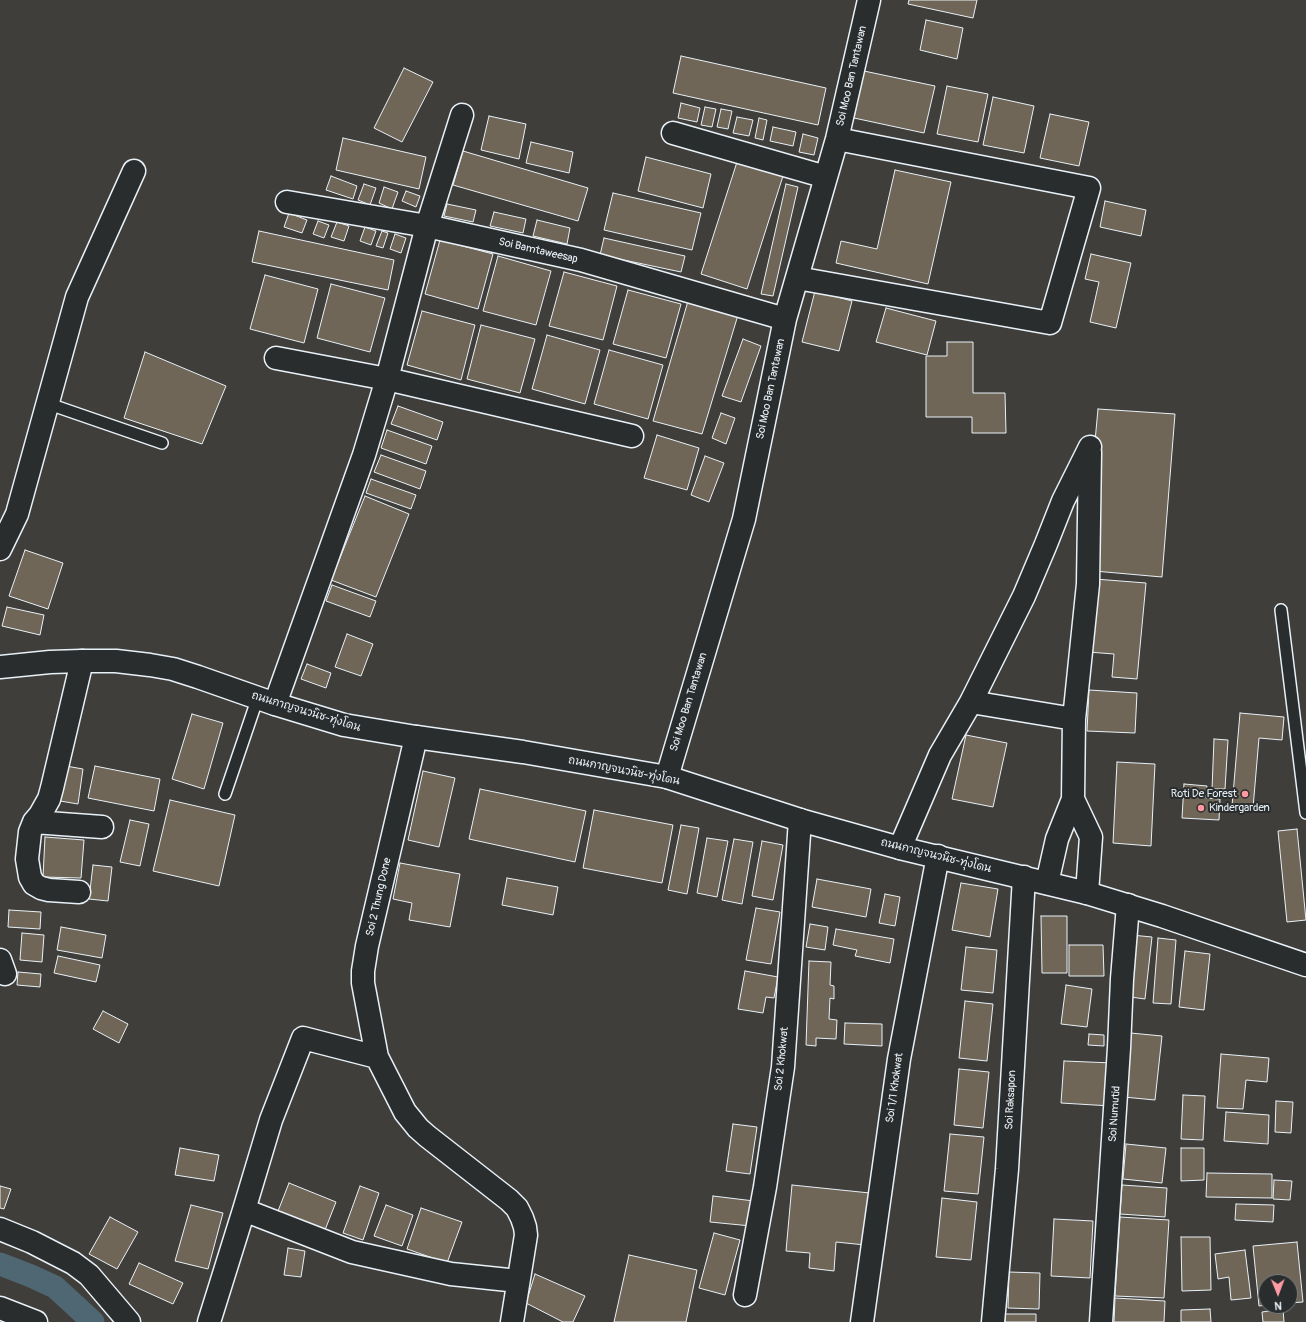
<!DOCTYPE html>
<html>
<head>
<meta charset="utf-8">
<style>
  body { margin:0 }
  #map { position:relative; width:1306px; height:1322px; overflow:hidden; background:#3f3e3a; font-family:Pangolin,sans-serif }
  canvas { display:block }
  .north { position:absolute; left:1258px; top:1274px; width:40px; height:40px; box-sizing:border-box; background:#2a2d2e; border:1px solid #767b7f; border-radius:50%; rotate:179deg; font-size:11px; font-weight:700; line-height:16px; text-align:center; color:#e8f1f8 }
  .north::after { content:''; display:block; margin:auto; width:14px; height:18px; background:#ff9aa2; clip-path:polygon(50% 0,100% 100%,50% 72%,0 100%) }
</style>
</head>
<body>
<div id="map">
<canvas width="1306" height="1322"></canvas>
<div class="north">N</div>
</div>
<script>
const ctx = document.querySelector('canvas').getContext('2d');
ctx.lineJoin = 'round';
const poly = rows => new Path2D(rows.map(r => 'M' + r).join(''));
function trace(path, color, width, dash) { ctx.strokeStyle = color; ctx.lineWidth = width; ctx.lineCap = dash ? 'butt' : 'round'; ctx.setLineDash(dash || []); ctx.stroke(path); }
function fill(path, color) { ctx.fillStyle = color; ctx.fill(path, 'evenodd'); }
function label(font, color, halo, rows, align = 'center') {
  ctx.font = font + ' Pangolin,"Playpen Sans Thai",sans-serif'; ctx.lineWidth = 4; ctx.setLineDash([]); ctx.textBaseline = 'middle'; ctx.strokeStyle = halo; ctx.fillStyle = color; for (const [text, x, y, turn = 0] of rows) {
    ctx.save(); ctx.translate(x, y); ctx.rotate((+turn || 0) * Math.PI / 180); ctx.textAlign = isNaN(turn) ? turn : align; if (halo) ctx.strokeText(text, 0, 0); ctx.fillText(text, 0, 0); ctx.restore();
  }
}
trace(poly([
  [0,1264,31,1276,55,1287,93,1322]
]), '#4e6773', 23);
const building = poly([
  [909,0,977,0,973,18,908,4,909,0],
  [926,20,963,28,957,59,920,50,926,20],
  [681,56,826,88,818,125,673,93,681,56],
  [404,68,433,82,402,142,374,128,404,68],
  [864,71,935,86,924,133,854,118,864,71],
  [947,86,988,94,978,142,937,134,947,86],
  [993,97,1034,106,1024,153,983,145,993,97],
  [681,103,700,108,697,122,678,118,681,103],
  [705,107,716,109,712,127,701,125,705,107],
  [721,109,732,111,728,129,717,127,721,109],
  [1050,114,1089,122,1079,166,1040,158,1050,114],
  [489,116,526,124,519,159,481,150,489,116],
  [737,117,753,120,749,136,733,133,737,117],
  [759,118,767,120,763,140,755,138,759,118],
  [773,127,796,132,793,146,770,141,773,127],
  [803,134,818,138,814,155,799,152,803,134],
  [343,138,426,157,419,189,336,170,343,138],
  [531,142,573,152,569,173,526,163,531,142],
  [463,151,588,188,578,221,453,185,463,151],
  [646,157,711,174,703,208,638,191,646,157],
  [737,162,783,176,747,289,701,274,737,162],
  [895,170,951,182,928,284,836,263,841,241,877,249,895,170],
  [331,176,357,186,353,199,326,190,331,176],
  [364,184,376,188,370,205,358,200,364,184],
  [786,184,798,187,773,296,761,294,786,184],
  [384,187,398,192,392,209,379,203,384,187],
  [406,191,420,196,416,207,402,201,406,191],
  [613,193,701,213,692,250,604,230,613,193],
  [1105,201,1146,210,1141,236,1100,227,1105,201],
  [447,204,476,210,473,222,444,216,447,204],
  [494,212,526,219,523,233,490,226,494,212],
  [289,213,307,220,302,233,284,227,289,213],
  [537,220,570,228,567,244,533,236,537,220],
  [318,221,329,225,324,238,313,234,318,221],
  [337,222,349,226,344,241,331,237,337,222],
  [365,227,376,231,371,245,360,241,365,227],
  [259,231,394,260,388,290,252,262,259,231],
  [382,231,388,233,383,248,376,246,382,231],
  [395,234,406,238,401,253,390,249,395,234],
  [604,238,685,256,681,272,600,255,604,238],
  [440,240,493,254,478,309,425,294,440,240],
  [1091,254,1131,263,1116,328,1090,322,1099,282,1085,279,1091,254],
  [498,256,551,271,536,325,483,311,498,256],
  [564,272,617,286,603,340,549,326,564,272],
  [265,275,318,289,304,343,250,329,265,275],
  [331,284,385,298,370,352,317,338,331,284],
  [628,290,681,304,666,358,613,344,628,290],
  [815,291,852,301,839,351,802,342,815,291],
  [688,301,738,315,702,434,653,421,688,301],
  [886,308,936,321,927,355,876,342,886,308],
  [422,311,475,325,461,380,407,365,422,311],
  [481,325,535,339,520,393,467,379,481,325],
  [547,335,600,350,585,404,532,389,547,335],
  [743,339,761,346,741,402,722,396,743,339],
  [947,342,973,342,973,393,1005,393,1006,433,972,433,972,417,926,417,926,356,947,356,947,342],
  [609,350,663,365,648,419,594,404,609,350],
  [145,352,226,386,202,444,124,418,145,352],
  [398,406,443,422,437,440,391,424,398,406],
  [1098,409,1175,414,1162,577,1083,570,1098,409],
  [721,413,735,418,726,444,712,438,721,413],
  [387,430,432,446,426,464,381,448,387,430],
  [657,435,699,448,687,490,644,478,657,435],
  [381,455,426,471,420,489,374,472,381,455],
  [705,456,724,463,709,502,691,495,705,456],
  [371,479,416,495,411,509,366,493,371,479],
  [365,496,409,514,376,597,331,580,365,496],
  [25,550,63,563,48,609,9,596,25,550],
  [1095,579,1146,583,1137,679,1112,677,1114,654,1088,652,1095,579],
  [332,585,376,601,370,617,326,601,332,585],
  [7,607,44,615,40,635,2,626,7,607],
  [347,634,373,644,361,676,335,667,347,634],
  [307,664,331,673,326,688,301,679,307,664],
  [1089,690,1137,693,1135,733,1087,731,1089,690],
  [1240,713,1284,717,1282,740,1259,738,1253,808,1232,806,1240,713],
  [192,714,223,723,204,789,172,779,192,714],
  [966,735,1007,743,993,807,952,799,966,735],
  [1214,739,1228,740,1225,789,1212,789,1214,739],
  [1117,762,1155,764,1151,846,1113,843,1117,762],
  [66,766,83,769,78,804,60,801,66,766],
  [95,766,160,779,154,811,88,798,95,766],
  [423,771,455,778,439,847,408,840,423,771],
  [1184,784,1207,786,1206,798,1220,799,1219,820,1182,818,1184,784],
  [480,789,586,811,575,862,469,839,480,789],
  [170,800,235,815,219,886,153,871,170,800],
  [594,810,673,825,662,883,583,868,594,810],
  [130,820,149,824,140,866,120,862,130,820],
  [681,825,699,828,687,894,668,890,681,825],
  [1297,829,1306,920,1287,922,1278,831,1297,829],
  [45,837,84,840,81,878,43,877,45,837],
  [707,838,728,841,717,897,697,893,707,838],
  [734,839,753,842,742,904,722,900,734,839],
  [762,841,783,845,773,900,752,896,762,841],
  [400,863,460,874,450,927,409,920,412,903,393,899,400,863],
  [93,865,112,867,108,901,89,899,93,865],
  [507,878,558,887,553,915,502,905,507,878],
  [817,879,871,889,866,917,812,907,817,879],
  [961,883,998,889,990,937,952,930,961,883],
  [885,894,900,897,895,926,879,923,885,894],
  [756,908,780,912,771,964,746,960,756,908],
  [9,910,41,912,40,929,8,927,9,910],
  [1041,916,1067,916,1067,973,1042,973,1041,916],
  [810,924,828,927,825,950,806,947,810,924],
  [61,927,106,935,102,958,57,950,61,927],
  [836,929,894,939,890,963,855,956,857,950,833,945,836,929],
  [22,933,44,935,42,962,20,960,22,933],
  [1131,935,1152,937,1145,999,1123,996,1131,935],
  [1158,938,1176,940,1171,1004,1153,1003,1158,938],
  [1069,945,1103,945,1104,976,1069,976,1069,945],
  [966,947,997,950,993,993,961,990,966,947],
  [1185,951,1210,954,1204,1010,1179,1007,1185,951],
  [58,956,100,965,96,982,54,973,58,956],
  [809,961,831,962,830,985,834,986,834,999,830,998,829,1019,837,1020,836,1039,816,1038,816,1046,806,1045,809,961],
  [745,971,778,977,774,998,766,997,763,1013,738,1009,745,971],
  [18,972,41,974,40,987,17,985,18,972],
  [1066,985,1092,989,1087,1027,1061,1024,1066,985],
  [965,1001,993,1004,987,1061,959,1058,965,1001],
  [103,1011,128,1024,119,1043,93,1029,103,1011],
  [845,1023,882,1024,882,1046,844,1044,845,1023],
  [1120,1032,1162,1036,1155,1100,1113,1096,1120,1032],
  [1089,1034,1104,1035,1104,1046,1088,1045,1089,1034],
  [1221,1054,1269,1058,1267,1082,1246,1080,1243,1109,1217,1108,1221,1054],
  [1064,1061,1113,1063,1111,1106,1061,1103,1064,1061],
  [959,1069,989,1072,983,1128,954,1125,959,1069],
  [1183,1095,1205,1096,1203,1140,1181,1139,1183,1095],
  [1276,1101,1293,1102,1291,1133,1275,1132,1276,1101],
  [1226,1112,1269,1115,1268,1144,1224,1141,1226,1112],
  [733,1124,757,1127,750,1174,726,1171,733,1124],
  [950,1134,984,1137,978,1194,944,1191,950,1134],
  [1126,1144,1166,1148,1162,1183,1123,1179,1126,1144],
  [180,1148,219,1155,214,1181,175,1175,180,1148],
  [1181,1148,1204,1148,1204,1180,1181,1181,1181,1148],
  [1207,1173,1272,1174,1272,1198,1206,1197,1207,1173],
  [1274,1180,1292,1181,1290,1200,1273,1199,1274,1180],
  [289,1183,336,1202,325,1230,278,1211,289,1183],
  [792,1185,870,1193,865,1245,836,1242,834,1271,809,1268,810,1253,786,1251,792,1185],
  [1122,1185,1167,1188,1165,1217,1120,1214,1122,1185],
  [0,1186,11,1189,4,1209,0,1208,0,1186],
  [360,1186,379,1193,363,1240,343,1233,360,1186],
  [713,1196,754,1201,751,1226,710,1222,713,1196],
  [942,1198,977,1202,971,1260,936,1257,942,1198],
  [1236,1204,1274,1205,1273,1222,1235,1220,1236,1204],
  [191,1205,223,1213,208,1269,175,1261,191,1205],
  [386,1205,413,1215,402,1246,374,1236,386,1205],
  [421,1208,462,1222,447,1263,407,1249,421,1208],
  [110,1217,138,1232,117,1269,89,1254,110,1217],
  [1120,1217,1169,1220,1164,1298,1115,1296,1120,1217],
  [1054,1219,1093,1221,1090,1278,1051,1276,1054,1219],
  [714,1233,740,1240,725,1295,699,1288,714,1233],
  [1181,1237,1210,1237,1211,1290,1182,1291,1181,1237],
  [1297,1242,1303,1302,1290,1303,1290,1282,1266,1282,1266,1305,1259,1306,1253,1246,1297,1242],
  [288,1248,305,1251,301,1277,284,1275,288,1248],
  [1245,1250,1251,1298,1231,1300,1229,1277,1218,1279,1215,1254,1245,1250],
  [629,1255,697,1270,686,1322,614,1322,629,1255],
  [139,1263,183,1283,173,1304,129,1284,139,1263],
  [1009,1272,1040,1273,1039,1309,1008,1308,1009,1272],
  [535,1274,585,1296,573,1322,563,1322,526,1303,535,1274],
  [1115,1298,1165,1301,1164,1322,1114,1322,1115,1298],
  [1210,1309,1211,1322,1181,1322,1181,1310,1210,1309],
  [1283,1309,1284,1322,1263,1322,1262,1312,1283,1309],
  [1005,1314,1036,1314,1036,1322,1005,1322,1005,1314]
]);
fill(building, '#706657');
trace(building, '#e8f1f8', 1);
const service = poly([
  [49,404,162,443],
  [1281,610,1306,813],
  [225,794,258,697]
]);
const minor = poly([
  [673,133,826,177],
  [287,202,427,226,581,260,785,319],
  [797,278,1050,323,1089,188,837,139],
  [276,358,387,379,632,436],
  [0,549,17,514,77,297,134,171],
  [971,702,1074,719,1073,799,1057,839,1047,883],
  [275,704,364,455,387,379,427,226,462,115],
  [1074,719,1088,584,1090,452],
  [416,737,367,946,363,971,363,983,377,1057,405,1112,418,1128,427,1136,509,1200,517,1208,522,1218,525,1227,526,1235,512,1322],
  [667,777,744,519,785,319,837,139,869,0],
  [1073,799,1091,837,1087,893],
  [34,822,102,827],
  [900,848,940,755,971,702,1024,596,1046,544,1063,501,1090,447],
  [79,892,49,890,41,888,34,884,30,877,27,859,30,832,34,822,40,815,49,799,52,788,82,661],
  [0,960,5,974],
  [244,1210,352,1252,451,1274,518,1281],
  [0,1229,32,1242,73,1263,89,1275,129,1322],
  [745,1295,765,1187,783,1067,800,820],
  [0,1308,36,1322],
  [209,1322,244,1210,271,1120,303,1038,377,1057],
  [862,1322,899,1059,938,856],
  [993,1322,1007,1169,1024,877],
  [1101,1322,1119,1048,1122,979,1128,905]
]);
const tertiary = poly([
  [0,667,50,662,82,661,116,661,150,665,173,669,198,677,275,704,344,725,416,737,523,752,667,777,800,820,900,848,1087,893,1162,916,1306,965]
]);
trace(service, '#e8f1f8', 14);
trace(minor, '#e8f1f8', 25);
trace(tertiary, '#e8f1f8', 25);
trace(service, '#2a2d2e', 11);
trace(minor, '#2a2d2e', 22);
trace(tertiary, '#2a2d2e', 22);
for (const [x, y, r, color] of [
  [1245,794,4,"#ff9aa2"],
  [1201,808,4,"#ff9aa2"]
]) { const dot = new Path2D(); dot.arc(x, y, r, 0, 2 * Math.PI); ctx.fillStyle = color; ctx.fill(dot); trace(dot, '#2a2d2e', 1.5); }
label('11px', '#e8f1f8', '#2a2d2e', [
  ["Soi Moo Ban Tantawan",852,76,-77],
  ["Soi Bamtaweesap",538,251,13],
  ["Soi Moo Ban Tantawan",771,389,-78],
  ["Soi Moo Ban Tantawan",689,702,-73],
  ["ถนนกาญจนวนิช-ทุ่งโดน",306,712,17],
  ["ถนนกาญจนวนิช-ทุ่งโดน",624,771,11],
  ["ถนนกาญจนวนิช-ทุ่งโดน",936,856,14],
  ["Soi 2 Thung Done",379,897,-77],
  ["Soi 2 Khokwat",782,1059,-84],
  ["Soi 1/1 Khokwat",895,1088,-82],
  ["Soi Raksapon",1011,1100,-87],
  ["Soi Numutid",1115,1114,-86]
]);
label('11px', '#e8f1f8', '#2a2d2e', [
  ["Roti De Forest",1237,794],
  ["Kindergarden",1209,808,"left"]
], 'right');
</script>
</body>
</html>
